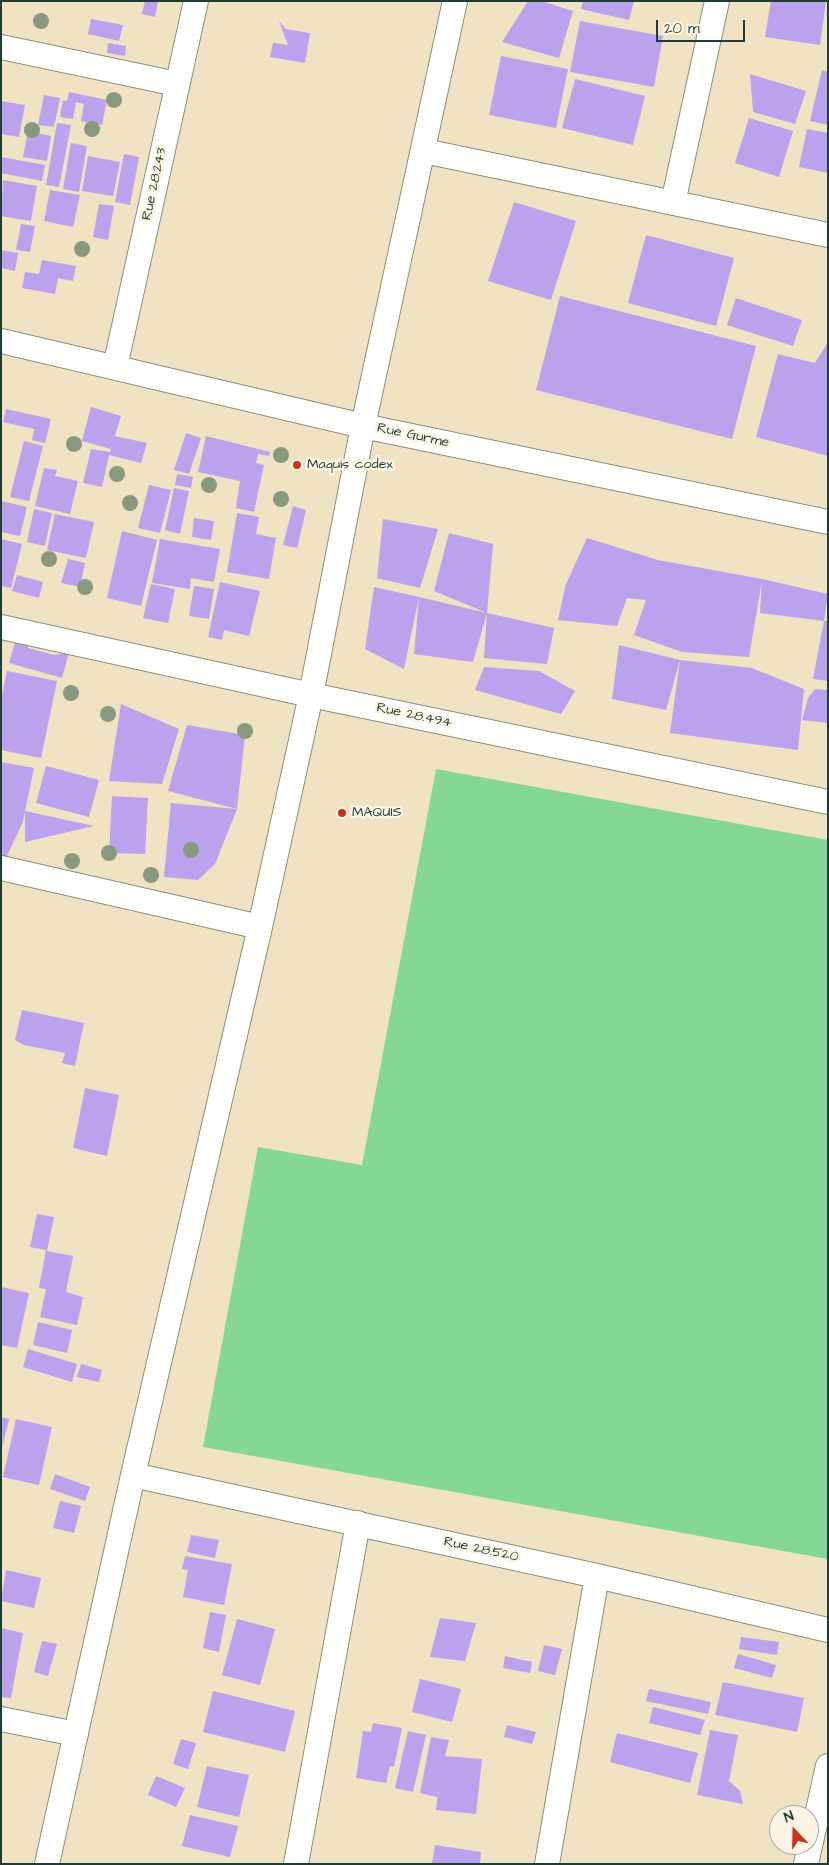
<!DOCTYPE html>
<html>
<head>
<meta charset="utf-8">
<style>
  body { margin:0 }
  #map { position:relative; width:829px; height:1865px; overflow:hidden; background:#efe3c3; font-family:"Architects Daughter",sans-serif }
  canvas { display:block }
  .frame { position:absolute; inset:0; border:2px solid #1f3d34; pointer-events:none }
  .north { position:absolute; left:769px; top:1805px; width:50px; height:50px; box-sizing:border-box; background:#fcf5e5; border:1px solid #a4ab9e; border-radius:50%; rotate:339deg; font-size:14px; font-weight:700; line-height:20px; text-align:center; color:#1f3d34 }
  .north::after { content:''; display:block; margin:auto; width:18px; height:22px; background:#c8321e; clip-path:polygon(50% 0,100% 100%,50% 72%,0 100%) }
  .scale { position:absolute; left:656px; top:20px; width:89px; height:22px; box-sizing:border-box; border:2px solid #1f3d34; border-top:0; padding-left:6px; font-size:15px; line-height:18px; white-space:nowrap; color:#1f3d34; -webkit-text-stroke:4px #fcf5e5; paint-order:stroke }
</style>
</head>
<body>
<div id="map">
<canvas width="829" height="1865"></canvas>
<div class="frame"></div>
<div class="north">N</div>
<div class="scale">20 m</div>
</div>
<script>
const ctx = document.querySelector('canvas').getContext('2d');
ctx.lineJoin = 'round';
function fill(path, color) { ctx.fillStyle = color; ctx.fill(path, 'evenodd'); }
const poly = rows => new Path2D(rows.map(r => 'M' + r).join(''));
function trace(path, color, width, dash) { ctx.strokeStyle = color; ctx.lineWidth = width; ctx.lineCap = dash ? 'butt' : 'round'; ctx.setLineDash(dash || []); ctx.stroke(path); }
function label(font, color, halo, rows, align = 'center') {
  ctx.font = font + ' "Architects Daughter",sans-serif'; ctx.lineWidth = 5; ctx.setLineDash([]); ctx.textBaseline = 'middle'; ctx.strokeStyle = halo; ctx.fillStyle = color; for (const [text, x, y, turn = 0] of rows) {
    ctx.save(); ctx.translate(x, y); ctx.rotate((+turn || 0) * Math.PI / 180); ctx.textAlign = isNaN(turn) ? turn : align; if (halo) ctx.strokeText(text, 0, 0); ctx.fillText(text, 0, 0); ctx.restore();
  }
}
fill(poly([
  [436,769,828,840,828,1559,203,1447,258,1147,362,1165]
]), '#85d798');
fill(poly([
  [145,1,158,1,155,17,142,14],
  [528,1,541,1,573,11,559,58,502,42],
  [583,1,634,1,629,20,581,9],
  [771,1,826,1,820,45,765,37],
  [91,19,123,25,119,41,88,34],
  [279,21,286,29,310,33,305,63,270,57,273,43,288,45],
  [580,21,663,36,654,87,570,72],
  [108,43,126,46,125,56,107,53],
  [501,56,568,69,556,128,489,115],
  [822,70,828,72,828,125,810,121],
  [750,74,806,91,795,124,753,112],
  [575,79,645,96,633,145,562,128],
  [69,92,107,100,102,125,81,121,84,104,76,102,73,119,60,117,63,100,67,101],
  [44,95,60,98,54,127,38,125],
  [1,101,25,105,19,137,1,134],
  [749,118,793,131,779,177,735,163],
  [57,123,71,125,59,187,46,185],
  [807,129,828,133,828,173,799,167],
  [28,131,51,136,47,161,23,157],
  [71,143,87,146,79,192,63,189],
  [124,154,139,157,130,205,115,202],
  [88,156,120,162,113,196,82,191],
  [1,157,45,165,42,181,1,173],
  [3,180,37,186,31,221,1,216],
  [50,190,80,195,73,227,44,221],
  [514,202,576,221,551,300,488,281],
  [99,204,114,206,108,240,93,237],
  [21,224,35,226,30,252,16,250],
  [646,235,734,258,716,326,628,303],
  [1,250,18,253,15,271,1,268],
  [42,260,76,266,73,281,58,278,55,294,22,288,25,272,39,274],
  [560,296,756,346,732,439,536,390],
  [736,298,802,320,793,346,727,325],
  [828,342,828,456,756,437,778,354,815,363],
  [91,407,121,416,115,436,147,443,141,463,109,455,102,487,83,483,91,449,110,452,111,449,82,441],
  [6,409,51,419,45,443,32,440,34,429,3,422],
  [186,433,201,438,189,474,174,470],
  [206,436,270,452,269,456,258,454,256,463,264,465,254,512,236,508,240,481,198,472],
  [24,441,43,446,29,501,10,497],
  [44,468,57,470,55,476,78,481,70,514,35,506],
  [177,474,193,477,191,488,175,485],
  [149,485,171,490,160,533,138,528],
  [174,488,189,491,180,534,165,530],
  [1,501,27,507,20,536,1,532],
  [293,506,306,510,297,548,283,545],
  [34,509,52,513,45,546,27,542],
  [237,513,259,517,256,534,276,538,269,579,227,572],
  [55,514,94,522,86,558,47,550],
  [194,518,214,521,211,540,192,537],
  [383,519,438,529,420,588,377,578],
  [122,531,157,540,141,606,107,598],
  [449,533,493,544,487,613,473,662,414,654,419,597,404,669,365,649,374,587,419,597,487,613,434,591],
  [587,538,658,560,762,579,828,594,824,621,828,621,828,681,813,679,824,621,760,613,762,581,749,657,682,652,634,635,646,600,627,598,617,626,558,620,566,584],
  [1,539,22,544,11,588,1,586],
  [160,539,220,549,214,582,191,578,190,589,152,583],
  [68,559,85,563,80,587,61,583],
  [17,575,43,582,39,598,12,591],
  [220,582,260,591,249,636,224,630,222,640,208,637],
  [151,584,175,589,168,623,143,618],
  [194,586,214,589,209,619,189,616],
  [487,613,554,628,547,664,484,658],
  [16,639,29,643,28,648,54,655,69,652,62,678,9,663],
  [619,645,680,660,666,710,612,699],
  [680,660,752,668,804,689,798,750,670,733],
  [484,667,539,671,575,691,561,714,475,690],
  [7,671,57,681,41,758,1,750,1,700],
  [815,689,828,690,828,723,802,720,808,698],
  [121,704,179,729,162,784,109,781],
  [187,725,245,735,237,809,215,864,198,880,164,877,171,803,237,809,168,791],
  [1,762,34,768,25,811,94,826,25,842,25,811,23,822,5,860,1,859],
  [46,766,99,780,89,817,36,803],
  [112,796,148,798,145,854,109,853],
  [22,1010,84,1023,75,1066,62,1063,65,1053,24,1045,15,1040],
  [85,1088,119,1095,107,1156,73,1148],
  [37,1214,54,1217,47,1251,73,1256,66,1292,83,1297,77,1325,40,1317,46,1289,39,1288,46,1250,30,1247],
  [1,1287,29,1293,17,1348,1,1345],
  [38,1322,72,1330,67,1353,33,1345],
  [28,1349,77,1364,72,1382,23,1367],
  [81,1364,102,1370,99,1382,77,1377],
  [1,1417,9,1419,2,1448,1,1448],
  [16,1419,52,1427,39,1485,3,1477],
  [55,1474,90,1487,85,1501,50,1489],
  [60,1501,81,1506,74,1533,53,1528],
  [191,1535,219,1540,215,1558,187,1552],
  [185,1556,232,1564,224,1605,183,1597,188,1570,182,1569],
  [6,1570,41,1578,34,1608,1,1601],
  [210,1612,226,1615,219,1652,203,1648],
  [440,1618,476,1623,465,1661,430,1657],
  [237,1619,275,1629,260,1685,222,1675],
  [1,1628,23,1633,11,1698,1,1697],
  [741,1637,779,1642,777,1655,739,1649],
  [42,1641,57,1644,48,1676,34,1672],
  [544,1645,562,1649,555,1675,538,1671],
  [738,1654,776,1665,772,1678,734,1668],
  [505,1656,532,1662,530,1673,503,1668],
  [420,1679,461,1689,452,1722,412,1712],
  [723,1682,804,1698,797,1732,715,1715],
  [649,1689,711,1702,708,1714,646,1701],
  [213,1691,295,1711,285,1752,203,1732],
  [653,1707,705,1720,700,1735,649,1723],
  [373,1723,402,1728,394,1767,390,1766,386,1783,356,1778,363,1731,371,1732],
  [507,1725,536,1732,532,1744,504,1737],
  [710,1730,738,1735,729,1781,740,1791,743,1804,697,1795],
  [408,1731,426,1735,413,1792,395,1788],
  [617,1733,698,1753,690,1783,610,1762],
  [431,1737,449,1740,445,1756,482,1759,476,1814,436,1810,438,1791,437,1797,420,1793],
  [181,1739,196,1743,188,1769,173,1764],
  [207,1766,249,1775,239,1817,197,1807],
  [156,1776,185,1788,176,1807,148,1795],
  [190,1815,238,1826,230,1857,182,1846],
  [435,1845,481,1852,480,1864,432,1864]
]), '#baa2ec');
const street = poly([
  [1,47,177,84],
  [424,151,828,235],
  [673,203,717,1],
  [1,341,363,426,828,522],
  [115,367,196,1],
  [1,627,311,695,828,802],
  [1,868,260,927],
  [133,1475,597,1576,828,1630],
  [1,1719,76,1734],
  [47,1864,133,1475,260,927,311,695,363,426,455,1],
  [296,1864,358,1523],
  [547,1864,597,1576],
  [806,1864,828,1766]
]);
trace(street, '#87907c', 26);
trace(street, '#fff', 24);
ctx.fillStyle = '#88997f';
for (const [x, y] of [
  [41,21],
  [114,100],
  [92,129],
  [32,130],
  [82,249],
  [74,444],
  [281,455],
  [117,474],
  [209,485],
  [281,499],
  [130,503],
  [49,559],
  [85,587],
  [71,693],
  [108,714],
  [245,731],
  [191,850],
  [109,853],
  [72,861],
  [151,875]
]) { ctx.beginPath(); ctx.arc(x, y, 8, 0, 2 * Math.PI); ctx.fill(); }
for (const [x, y, r, color] of [
  [297,465,5,"#c8321e"],
  [342,813,5,"#c8321e"]
]) { const dot = new Path2D(); dot.arc(x, y, r, 0, 2 * Math.PI); ctx.fillStyle = color; ctx.fill(dot); trace(dot, '#fcf5e5', 2); }
label('14px', '#1f3d34', '#fcf5e5', [
  ["Rue 28.243",155,184,-78],
  ["Rue Gurme",413,436,12],
  ["Rue 28.494",414,716,12],
  ["Rue 28.520",481,1550,12]
]);
label('14px', '#1f3d34', '#fcf5e5', [
  ["Maquis codex",307,465],
  ["MAQUIS",352,813]
], 'left');
</script>
</body>
</html>
